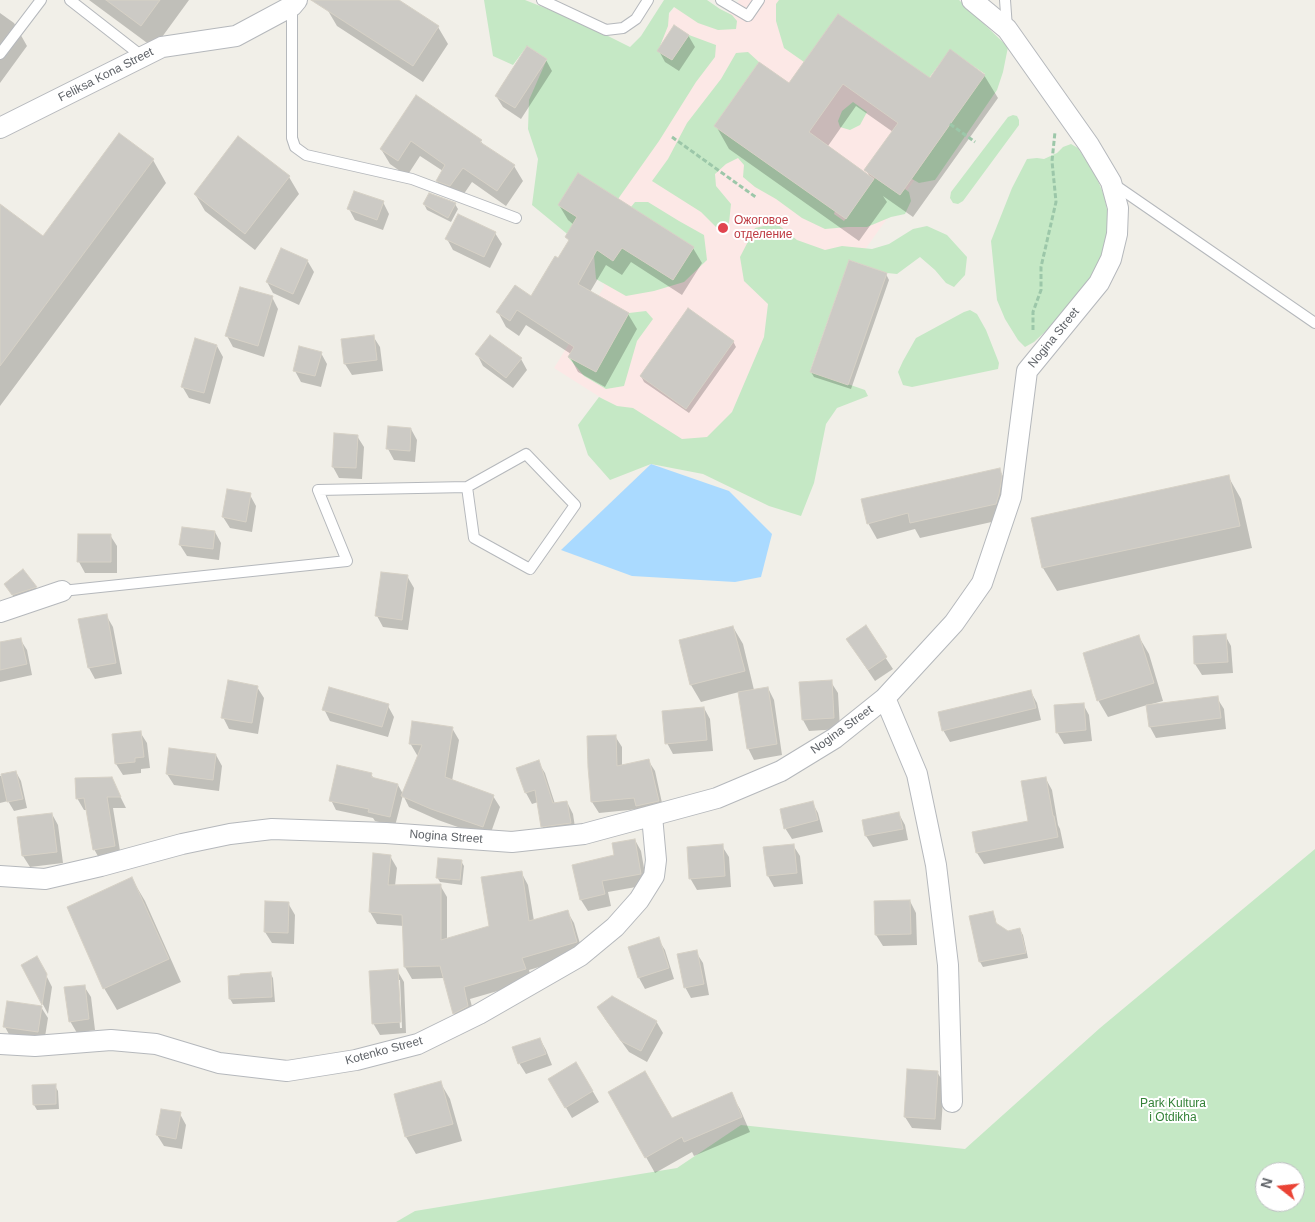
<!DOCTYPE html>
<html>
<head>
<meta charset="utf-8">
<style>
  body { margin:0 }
  #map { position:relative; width:1315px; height:1222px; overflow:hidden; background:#f1efe8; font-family:Arial,sans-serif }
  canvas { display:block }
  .north { position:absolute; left:1255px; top:1162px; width:50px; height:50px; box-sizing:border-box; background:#fff; border:1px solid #bfc1c3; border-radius:50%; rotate:286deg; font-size:14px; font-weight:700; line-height:20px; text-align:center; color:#5f6368 }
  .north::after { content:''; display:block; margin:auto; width:18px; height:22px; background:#ea4335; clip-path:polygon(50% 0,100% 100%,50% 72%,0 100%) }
</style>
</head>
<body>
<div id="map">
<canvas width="1315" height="1222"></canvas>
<div class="north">N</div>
</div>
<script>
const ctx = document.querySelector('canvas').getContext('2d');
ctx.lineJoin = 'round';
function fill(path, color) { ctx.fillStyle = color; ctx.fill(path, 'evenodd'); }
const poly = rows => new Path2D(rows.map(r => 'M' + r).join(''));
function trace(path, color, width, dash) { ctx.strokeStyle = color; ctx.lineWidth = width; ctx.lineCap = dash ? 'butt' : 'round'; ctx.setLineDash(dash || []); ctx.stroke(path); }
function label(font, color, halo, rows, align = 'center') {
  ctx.font = font + ' Arial,sans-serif'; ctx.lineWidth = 4; ctx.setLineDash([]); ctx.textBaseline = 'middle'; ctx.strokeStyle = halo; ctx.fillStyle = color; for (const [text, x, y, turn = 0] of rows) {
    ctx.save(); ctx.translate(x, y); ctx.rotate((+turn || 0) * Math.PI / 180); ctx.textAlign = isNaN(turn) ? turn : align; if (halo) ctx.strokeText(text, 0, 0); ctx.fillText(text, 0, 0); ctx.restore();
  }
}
fill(poly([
  [680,0,726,18,739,0,925,0,1006,51,859,258,846,254,755,379,708,446,685,451,554,368,604,287,597,254,532,202]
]), '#fce8e6');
fill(poly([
  [484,0,525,0,578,21,630,47,641,36,664,0,707,0,720,9,732,15,737,21,736,29,718,30,698,23,674,7,669,13,668,26,658,51,672,60,689,35,716,45,715,57,696,82,659,141,618,199,578,173,558,205,598,231,597,250,613,261,622,248,673,280,694,247,631,207,635,202,648,202,679,221,704,235,707,260,684,282,654,291,626,296,596,279,594,256,532,205,538,159,528,129,529,100,547,59,527,46,513,65,493,56],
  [779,0,959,0,1008,47,1003,72,997,90,935,180,919,183,912,179,985,74,950,50,929,78,838,14,804,62,784,48,776,21,776,4],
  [748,52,759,62,714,126,835,211,834,214,844,221,875,178,900,195,905,189,909,192,911,201,905,214,891,217,867,227,848,227,825,229,802,218,776,199,755,187,743,177,744,165,738,158,726,164,715,174,716,186,731,204,729,223,722,233,701,212,652,181,668,159,687,123,721,79,736,53],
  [853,102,867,112,860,125,850,130,840,127,838,121,842,111],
  [1013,115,1017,116,1019,120,1019,125,963,201,958,204,953,203,950,198,951,192,1008,117],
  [1071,144,1078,148,1095,174,1104,195,1110,224,1105,247,1094,272,1080,291,1049,328,1034,342,1025,347,1018,340,1005,319,997,300,991,241,1012,188,1027,159,1037,158,1044,159,1057,153,1063,147],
  [776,223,797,240,825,250,842,246,872,249,889,244,913,229,927,226,947,235,967,257,965,275,954,287,946,283,935,270,920,257,897,274,887,273,849,260,810,371,865,390,868,396,837,408,826,424,814,483,801,516,769,506,703,474,651,464,610,480,588,455,578,425,599,397,617,406,633,408,682,439,707,437,732,412,764,337,768,304,744,281,740,257,755,228],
  [970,310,977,314,986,330,999,363,998,369,912,387,903,385,898,372,903,361,916,338,964,312],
  [646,311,653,319,637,341,624,386,606,389,584,376,568,357,596,372,629,313],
  [1315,849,1315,1222,396,1222,415,1211,677,1168,741,1125,965,1149,1100,1028],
  [1265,1172,1295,1172,1295,1202,1265,1202]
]), '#c5e8c5');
fill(poly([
  [651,464,729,491,772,534,761,577,735,582,632,576,561,550]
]), '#aadaff');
fill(poly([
  [89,0,189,0,154,48],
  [333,0,397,0,438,27,448,44,423,82,337,26,327,9],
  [0,13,14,23,27,46,0,83],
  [688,35,695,47,679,71,665,62,659,51],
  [546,60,552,71,521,119,503,107,496,96],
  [984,75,998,98,913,217,883,196,887,202,859,241,729,149,716,126,790,85,930,80],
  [856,106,893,132,866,170,870,177,828,146],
  [416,97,481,141,483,145,514,166,523,181,506,206,472,182,459,201,446,196,437,181,443,171,420,156,407,176,390,164,381,149],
  [119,134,153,160,166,183,0,406,0,205,43,237],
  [289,177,299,194,255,250,205,211,195,194],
  [383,202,389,214,383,230,355,220,349,209],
  [424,204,455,204,458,209,451,222,427,210],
  [559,205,693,248,702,263,682,295,631,262,622,275,606,265,590,292,628,314,637,329,605,387,578,372,570,357,571,354,526,325,519,336,506,327,498,312,532,298,569,242,567,237,574,225,568,220],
  [495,233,502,244,490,268,453,250,447,239],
  [307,260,314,272,299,305,273,293,267,282],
  [886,274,889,280,851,389,814,377,811,372],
  [272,297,278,309,264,357,233,347,227,336],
  [373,336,380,347,383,371,352,375,345,364],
  [733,341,736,347,689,413,644,382,641,376],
  [217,346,223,357,210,404,189,398,182,386],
  [321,353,327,364,321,387,301,382,295,371],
  [477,354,521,359,527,370,513,388,483,366],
  [411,429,417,440,415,462,394,460,388,449],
  [357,436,364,447,362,479,339,478,333,467],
  [999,469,1008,485,1005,519,920,538,915,529,877,539,868,523],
  [1228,476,1241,499,1252,548,1057,591,1043,568,1033,519],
  [250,495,256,506,252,532,230,528,223,517],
  [215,532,221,543,219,560,187,556,180,545],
  [110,535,117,546,117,573,85,573,79,562],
  [23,571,36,588,42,598,20,606,5,584],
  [407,576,414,588,408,630,383,627,377,616],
  [106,615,113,627,122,674,95,679,89,668],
  [733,627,743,644,754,690,768,688,774,700,782,755,754,760,748,748,739,692,701,702,691,685],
  [865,627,893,669,875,681,854,650],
  [1225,635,1231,646,1233,673,1202,675,1195,664],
  [1139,637,1149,654,1163,701,1148,705,1217,698,1224,709,1226,729,1156,738,1150,727,1147,705,1108,717,1098,700],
  [20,639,27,650,32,675,0,682,0,644],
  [831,682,838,693,840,729,809,731,803,720],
  [257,687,264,698,258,734,229,729,223,717],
  [1031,692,1037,703,1041,720,950,742,943,730],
  [1083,704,1089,715,1092,741,1064,744,1057,732],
  [388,706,394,717,388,737,330,721,324,709],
  [704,708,710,719,713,751,673,754,667,743],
  [452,728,459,740,452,781,493,796,500,807,489,838,438,820,409,807,403,795,395,826,375,821,373,818,336,810,331,800,371,774,374,779,398,785,403,794,419,755,417,755,410,743],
  [140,732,147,743,150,768,141,769,141,773,123,775,116,764],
  [615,736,622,747,622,766,648,760,655,771,664,812,639,809,599,813,592,802,589,767],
  [216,755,222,766,219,791,174,785,167,774],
  [538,762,545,773,555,804,567,802,573,814,576,834,548,838,542,826,538,802,532,804,526,793],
  [16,772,21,781,27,808,14,811,8,801,0,803,0,776],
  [111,778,126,808,113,808,121,857,100,860,94,849,87,810,84,810,77,798],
  [1046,779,1052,790,1058,825,1060,829,1064,848,984,864,977,853,973,833,1029,822],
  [812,802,818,813,823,832,792,839,785,828],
  [52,814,58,825,63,863,30,867,23,856],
  [899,814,905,825,908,840,873,847,866,836,863,821],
  [635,840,641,851,647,885,608,892,611,906,588,911,581,900,573,866,615,856],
  [793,845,800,856,803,884,774,887,768,876],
  [722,846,729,857,731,887,697,890,690,878],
  [390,856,397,868,395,886,440,885,447,897,447,939,490,927,521,872,528,885,534,921,567,911,574,923,583,954,529,970,532,981,470,999,475,1018,461,1025,454,1013,444,978,412,979,405,967,404,926,377,924,370,912],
  [461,861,464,866,462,885,440,882,437,877],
  [132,879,145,901,181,982,117,1010,104,988],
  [910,901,916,913,917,945,883,946,876,935],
  [288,903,295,915,294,944,272,943,265,932],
  [992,912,995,917,997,926,1008,933,1020,930,1023,935,1028,958,983,967,980,962,970,917],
  [658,939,665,950,674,979,645,989,639,978],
  [696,952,703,963,709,995,691,998,685,987],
  [22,965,43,969,52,987,48,1014],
  [397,970,404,982,406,1033,380,1035,373,1023],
  [397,980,400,980,402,1028,400,1028],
  [270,973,273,978,275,1002,233,1004,230,999],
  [84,986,91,997,95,1030,77,1033,70,1021],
  [41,1007,48,1018,44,1043,11,1038,5,1027],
  [599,1008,656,1021,663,1033,647,1062,629,1052,605,1019],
  [540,1039,546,1050,552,1065,526,1074,519,1063],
  [576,1063,599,1102,572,1118,549,1079],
  [937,1072,944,1083,941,1130,912,1128,905,1117],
  [440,1082,450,1099,462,1141,416,1154,406,1137,395,1095],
  [55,1086,58,1091,59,1109,37,1110,34,1105],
  [609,1092,671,1120,731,1094,740,1109,750,1132,694,1156,692,1152,655,1173],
  [180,1114,186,1125,182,1149,164,1146,157,1135]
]), '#0003');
const building = poly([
  [106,0,160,0,141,26,106,0],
  [311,0,399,0,439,26,413,66,311,0],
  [838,14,930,78,950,49,985,75,900,195,864,170,898,123,843,84,809,132,874,179,846,219,714,126,759,62,789,83,838,14],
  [674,25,689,35,672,60,657,51,674,25],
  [527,46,547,59,515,108,495,96,527,46],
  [416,95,482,140,480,142,515,165,497,191,463,168,450,186,436,181,445,165,411,141,398,161,380,149,416,95],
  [119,133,154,159,0,366,0,204,43,236,119,133],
  [238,136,290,176,245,234,194,194,238,136],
  [578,173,694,247,673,280,622,248,613,261,597,250,578,284,629,313,596,372,568,357,574,347,517,310,510,321,496,312,515,285,531,296,555,256,558,258,569,240,565,237,577,217,558,205,578,173],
  [354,191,384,201,377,220,347,209,354,191],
  [429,193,456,203,448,218,423,204,429,193],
  [458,214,496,232,484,257,445,239,458,214],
  [281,248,308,260,293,294,266,282,281,248],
  [849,260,887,273,848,385,810,372,849,260],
  [240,287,273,296,258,346,225,336,240,287],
  [688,308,734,341,686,409,640,376,688,308],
  [374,335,377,360,344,364,341,339,374,335],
  [490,335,522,358,506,378,475,354,490,335],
  [195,338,217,345,204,393,181,387,195,338],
  [299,346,322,352,315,376,293,371,299,346],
  [388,426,411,428,410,451,386,449,388,426],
  [334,433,358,435,356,468,332,467,334,433],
  [1000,468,1002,477,999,494,996,504,910,523,908,513,867,524,861,499,1000,468],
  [1229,475,1240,526,1042,568,1031,518,1229,475],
  [227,489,251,493,246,522,222,517,227,489],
  [182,527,215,531,213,549,179,545,182,527],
  [78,534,111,534,111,562,77,562,78,534],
  [23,569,37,587,12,595,4,584,23,569],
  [381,572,408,575,402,620,375,616,381,572],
  [107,614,116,663,88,668,78,619,107,614],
  [866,625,887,657,868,670,846,639,866,625],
  [733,626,745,671,690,685,679,640,733,626],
  [1226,634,1228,662,1194,664,1193,636,1226,634],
  [1139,635,1154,683,1097,701,1083,653,1139,635],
  [21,638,27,664,0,670,0,642,21,638],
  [228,680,258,686,252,723,221,718,228,680],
  [832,680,834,718,802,720,799,682,832,680],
  [329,687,389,704,382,727,322,710,329,687],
  [768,687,777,744,747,749,738,692,768,687],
  [1031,690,1036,708,942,731,938,712,1031,690],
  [1218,696,1221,718,1149,727,1146,705,1218,696],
  [1084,703,1086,730,1056,733,1054,705,1084,703],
  [704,707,707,740,665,744,662,711,704,707],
  [412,721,453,727,445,777,494,795,483,827,431,809,401,796,422,745,409,744,412,721],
  [141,731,144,757,135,758,135,762,115,764,112,734,141,731],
  [616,735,617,766,649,759,659,801,636,806,634,798,591,802,588,767,587,736,616,735],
  [169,748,216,754,213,780,166,774,169,748],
  [539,760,553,803,567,801,571,823,541,827,535,790,525,793,516,768,539,760],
  [337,765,372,773,371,777,398,784,390,817,368,812,369,809,329,801,337,765],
  [16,771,23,799,7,802,1,774,16,771],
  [112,777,121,797,107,797,115,846,93,850,84,798,76,799,75,778,112,777],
  [1046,777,1053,816,1054,816,1058,837,976,853,972,832,1028,821,1021,781,1046,777],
  [813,801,818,820,784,829,780,809,813,801],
  [899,812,903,829,865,836,862,820,899,812],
  [52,813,57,852,22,856,17,817,52,813],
  [635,839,641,874,602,881,605,894,580,900,572,865,614,855,612,843,635,839],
  [723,844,725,876,689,879,687,847,723,844],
  [794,844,797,873,767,876,763,847,794,844],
  [373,853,391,855,388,885,441,884,441,940,489,926,481,877,522,871,529,921,568,910,577,942,522,958,526,969,464,987,468,1006,453,1014,440,966,404,967,402,915,369,912,373,853],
  [438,858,462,860,460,880,436,878,438,858],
  [132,877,169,959,103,989,67,907,132,877],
  [910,900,911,934,875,935,874,901,910,900],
  [265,901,289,902,288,933,264,932,265,901],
  [993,911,996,923,1008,931,1020,928,1026,953,979,962,969,916,993,911],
  [659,937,669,968,638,978,628,947,659,937],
  [697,950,704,984,684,988,677,954,697,950],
  [37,956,47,974,42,1005,21,965,37,956],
  [398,969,401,1022,372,1024,369,971,398,969],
  [271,972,272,997,229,999,228,976,240,975,240,974,271,972],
  [85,985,89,1019,69,1022,64,987,85,985],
  [612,996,657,1021,641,1051,621,1041,597,1007,612,996],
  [7,1001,42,1006,38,1032,3,1027,7,1001],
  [540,1038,546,1054,518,1064,512,1047,540,1038],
  [576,1062,593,1091,565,1108,548,1079,576,1062],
  [907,1069,938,1071,935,1119,904,1117,907,1069],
  [645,1071,672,1118,732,1092,742,1117,684,1142,682,1137,645,1158,608,1092,645,1071],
  [441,1081,453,1124,405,1137,394,1094,441,1081],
  [56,1084,56,1104,33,1105,32,1085,56,1084],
  [161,1109,181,1112,176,1139,156,1135,161,1109]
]);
fill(building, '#cccac5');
trace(building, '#d6d1c6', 1);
const lane = poly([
  [70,0,143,57],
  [542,0,606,30,623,28,636,19,648,0],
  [721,0,748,16,759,0],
  [1005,0,1007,28],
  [292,6,292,138,295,147,306,155,412,179,516,218],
  [0,54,41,0],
  [1112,183,1315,323],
  [62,591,347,561,318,490,467,487,526,454,575,505,530,569,474,538,467,487]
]);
const street = poly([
  [0,128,162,47,236,36,292,6,297,0],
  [0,612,62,591],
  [885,698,917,774,936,865,948,965,952,1102],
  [0,876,45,879,101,866,182,844,230,834,272,829,386,833,512,842,584,834,717,798,781,771,835,738,885,698,954,623,982,583,1011,497,1027,371,1099,283,1111,259,1117,234,1118,208,1111,182,1089,145,1007,29,972,0],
  [0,1044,35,1046,111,1040,156,1044,219,1063,287,1071,356,1060,418,1044,479,1014,580,956,615,927,639,900,654,876,656,860,652,816]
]);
trace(lane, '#b5b8bc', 12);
trace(street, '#b5b8bc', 22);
trace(poly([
  [950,124,975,142],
  [672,137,757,198],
  [1033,330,1033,312,1041,290,1041,267,1056,202,1052,161,1055,132]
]), '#9cc7a9', 3, [5, 2.5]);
trace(lane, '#fff', 10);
trace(street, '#fff', 20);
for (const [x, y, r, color] of [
  [723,228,6,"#e0444e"]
]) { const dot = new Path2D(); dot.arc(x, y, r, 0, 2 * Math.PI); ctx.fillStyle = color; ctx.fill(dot); trace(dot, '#fff', 2); }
label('12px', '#5f6368', '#fff', [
  ["Feliksa Kona Street",106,75,-27],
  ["Nogina Street",1054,338,-51],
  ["Nogina Street",842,730,-36],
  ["Nogina Street",446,837,4],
  ["Kotenko Street",384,1051,-15]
]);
label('12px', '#be3a42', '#fff', [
  ["Ожоговое",734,221],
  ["отделение",734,235]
], 'left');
label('12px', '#348238', '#fff', [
  ["Park Kultura",1173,1104],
  ["i Otdikha",1173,1118]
]);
</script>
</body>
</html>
